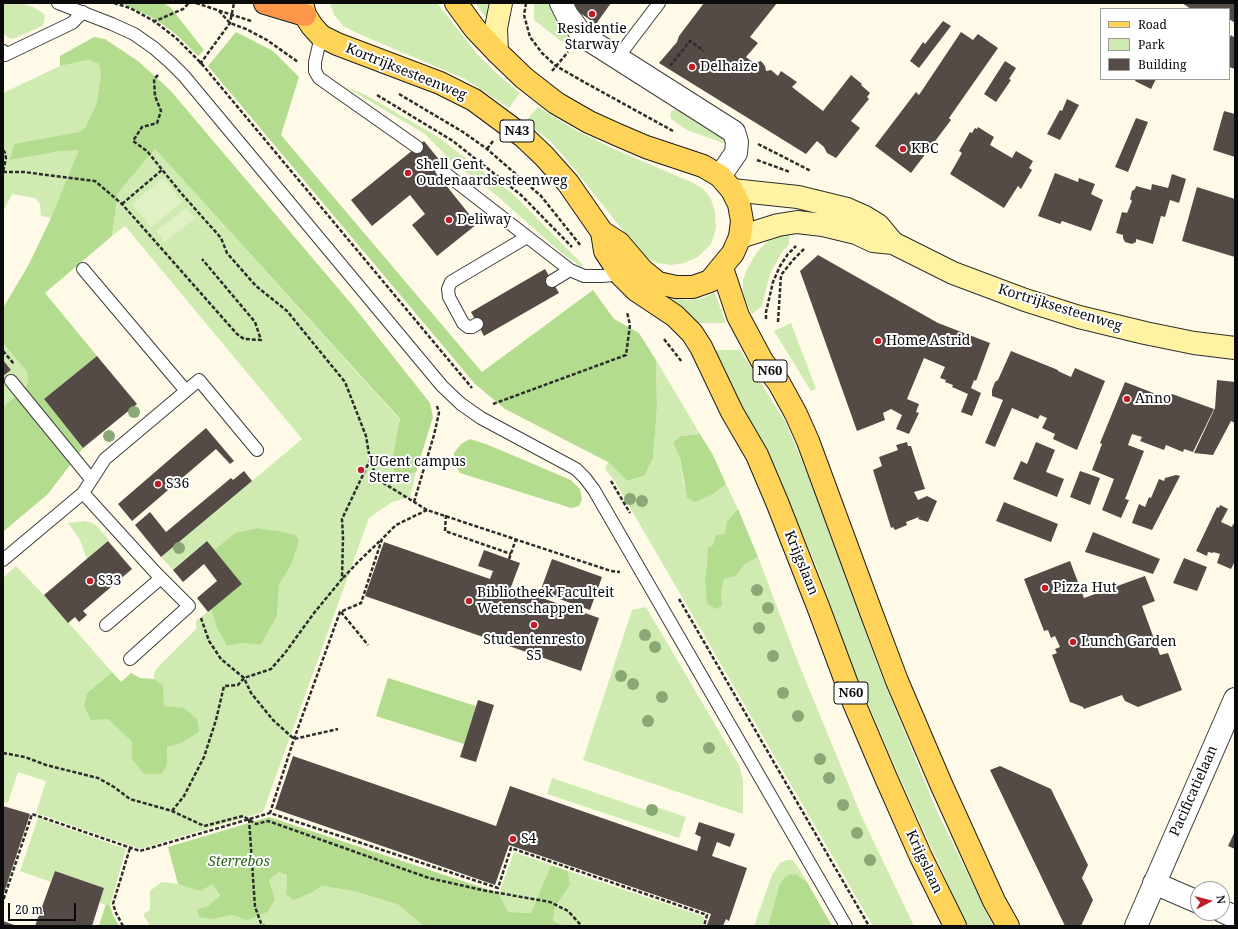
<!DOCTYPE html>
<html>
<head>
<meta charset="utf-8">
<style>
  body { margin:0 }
  #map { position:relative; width:1238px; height:929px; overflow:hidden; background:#fffae8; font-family:"Noto Serif",serif }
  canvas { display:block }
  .frame { position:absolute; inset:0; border:4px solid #0b0b0b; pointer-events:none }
  .legend { position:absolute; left:1100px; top:8px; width:130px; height:72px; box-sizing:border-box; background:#fff; border:1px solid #9d9d9d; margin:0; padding:5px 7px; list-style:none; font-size:12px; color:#0b0b0b }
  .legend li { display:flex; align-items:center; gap:8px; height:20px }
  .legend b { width:20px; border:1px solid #9d9d9d }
  .north { position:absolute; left:1190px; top:881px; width:40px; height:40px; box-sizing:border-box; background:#fff; border:1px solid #9d9d9d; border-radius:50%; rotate:83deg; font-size:11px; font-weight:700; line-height:16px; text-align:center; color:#0b0b0b }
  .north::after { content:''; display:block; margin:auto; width:14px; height:18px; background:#c11d28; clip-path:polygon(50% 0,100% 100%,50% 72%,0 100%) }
  .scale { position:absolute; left:8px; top:903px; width:68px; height:18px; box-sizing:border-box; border:2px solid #0b0b0b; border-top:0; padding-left:5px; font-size:12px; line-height:14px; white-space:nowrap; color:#0b0b0b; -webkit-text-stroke:3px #fff; paint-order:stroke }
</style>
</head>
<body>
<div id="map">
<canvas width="1238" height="929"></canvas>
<div class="frame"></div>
<ul class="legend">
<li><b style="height:5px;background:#ffd358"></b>Road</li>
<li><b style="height:11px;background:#d0ebb1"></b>Park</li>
<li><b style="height:11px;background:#544b47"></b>Building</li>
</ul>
<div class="north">N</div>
<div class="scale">20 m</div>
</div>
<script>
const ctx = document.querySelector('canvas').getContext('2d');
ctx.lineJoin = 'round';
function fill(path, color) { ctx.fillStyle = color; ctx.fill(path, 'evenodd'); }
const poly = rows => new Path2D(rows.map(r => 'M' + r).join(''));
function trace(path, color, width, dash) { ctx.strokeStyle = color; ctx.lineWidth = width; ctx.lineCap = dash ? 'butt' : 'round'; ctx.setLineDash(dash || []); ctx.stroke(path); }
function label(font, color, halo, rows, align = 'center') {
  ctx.font = font + ' "Noto Serif",serif'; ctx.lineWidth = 4; ctx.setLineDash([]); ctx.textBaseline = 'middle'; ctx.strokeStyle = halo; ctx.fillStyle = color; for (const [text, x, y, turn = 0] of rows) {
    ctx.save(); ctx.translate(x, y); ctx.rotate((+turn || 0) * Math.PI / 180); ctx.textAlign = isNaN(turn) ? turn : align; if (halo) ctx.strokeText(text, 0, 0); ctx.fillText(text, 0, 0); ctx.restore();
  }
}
fill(poly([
  [3,3,20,3,33,7,42,12,45,15,44,23,42,26,13,39,9,38,5,35,3,31],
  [330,3,437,3,478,55,496,73,520,93,509,108,465,79,359,34,343,26,334,15],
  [475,3,491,3,487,19],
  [534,3,550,3,558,22,569,34,562,42,534,20],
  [90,60,99,64,101,73,97,102,85,128,79,132,14,145,11,160,61,151,80,149,51,218,41,216,40,204,35,198,12,194,3,212,3,93,60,66],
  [344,86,366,95,438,137,513,194,583,265,581,267,557,249,496,195,452,162,425,134],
  [538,107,575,130,614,149,691,182,702,188,710,197,715,211,716,228,711,244,698,257,684,263,671,265,658,263,644,257,571,165,552,143,526,121],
  [676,109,679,109,722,136,726,144,687,130,671,119,670,114,672,111],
  [155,149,400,420,392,460,402,476,416,472,410,497,392,502,369,518,263,812,140,849,36,813,46,781,18,772,8,803,3,802,3,578,16,566,44,595,112,672,87,693,108,719,132,742,132,759,167,764,167,747,181,743,164,706,163,685,154,679,154,674,156,669,196,629,196,621,211,609,217,628,227,646,243,643,261,645,277,616,279,585,291,565,296,535,279,531,257,528,235,533,214,550,207,541,173,570,161,557,302,439,125,226,112,236,118,193],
  [790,233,789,244,780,255,770,274,762,306,752,314,745,300,743,290,743,280,747,269,757,252,767,242,777,236],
  [715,293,726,323,695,323,671,301,670,298,689,300,702,298],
  [791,323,816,389,811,391,774,331],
  [3,343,27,372,28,380,26,387,3,407,3,376,11,370,3,360],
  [712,350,740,350,786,423,809,478,880,672,936,809,993,926,968,926,965,921,908,796,858,681,816,565,769,459],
  [656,360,700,434,681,436,673,442,680,458,684,487,713,494,726,484,738,509,727,521,725,534,707,564,705,578,721,594,724,579,736,576,745,564,758,557,798,662,861,815,914,926,873,926,614,480,605,469,608,462,627,481,644,476,653,458,657,407],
  [85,521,92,523,97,526,109,540,87,559,80,540,68,523],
  [646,607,739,765,743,781,743,814,583,760,632,610],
  [552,778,646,810,648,804,686,817,679,838,547,794],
  [38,818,126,849,110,906,99,903,104,888,55,871,51,882,20,871],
  [514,852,551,865,531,913,508,912,499,893],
  [787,860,792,860,796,864,807,882,797,875,779,886,768,926,754,926,772,875,780,863],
  [568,871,705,917,702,926,565,926,553,921,555,907,570,885],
  [279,872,287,875,286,894,311,893,322,886,354,891,399,905,423,926,150,926,143,914,150,910,150,891,161,882,178,884,212,884,220,897,208,906,197,909,213,919,232,915,247,919,268,912,275,899,269,880]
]), '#d0ebb1');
fill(poly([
  [121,3,164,3,171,8,204,50,198,56,179,37,165,26,151,17],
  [236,32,273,51,299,77,281,135,482,372,593,290,614,319,639,333,656,360,657,407,653,458,644,476,627,481,608,462,505,409,475,384,208,66],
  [94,37,105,39,138,61,170,90,354,307,430,403,433,417,416,472,402,476,394,471,392,460,400,419,155,149,118,193,112,236,45,293,97,356,44,399,83,448,48,494,4,531,3,530,3,407,26,387,28,380,27,372,3,343,3,308,29,264,51,218,79,150,61,151,10,160,14,144,79,132,85,128,97,102,101,73,99,64,89,60,60,66,60,56],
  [700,434,713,455,726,484,713,494,695,502,687,498,680,458,673,442,681,436],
  [470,439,486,444,571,480,580,489,582,499,579,506,571,508,460,473,455,464,454,453,461,444],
  [738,509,758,557,745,564,736,576,724,579,721,594,722,606,715,609,707,603,705,578,707,564,708,548,713,545,716,535,725,534,727,521],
  [257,528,279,531,296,535,299,541,291,565,279,585,277,616,261,645,243,643,227,646,217,628,211,609,242,584,214,550,235,533],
  [112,672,121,682,131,673,140,678,154,679,163,685,164,706,184,708,197,719,199,732,181,743,167,747,167,764,162,774,144,774,132,759,132,742,108,719,91,720,84,706,87,693],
  [388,678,476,706,464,744,376,716],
  [269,817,499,893,508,912,531,913,551,865,568,871,570,885,555,907,553,921,565,926,423,926,399,905,354,891,322,886,311,893,293,900,286,894,287,875,279,872,269,880,275,899,268,912,247,920,232,915,213,919,199,917,197,909,208,906,220,896,212,884,201,891,178,884,168,847],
  [790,874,797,875,807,882,832,926,768,926,779,886,784,878],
  [106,904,110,906,113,915,119,926,99,926]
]), '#b4dc8f');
fill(poly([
  [163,178,182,202,151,227,132,204],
  [187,208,195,219,164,242,156,231]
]), '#e2f1c3');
fill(poly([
  [572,3,611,3,596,24,580,13],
  [704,3,777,3,750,37,758,43,746,57,754,63,761,61,765,66,766,71,771,70,778,76,781,71,797,82,792,87,823,111,851,75,862,84,861,85,870,93,867,97,869,99,851,121,860,128,836,158,827,153,824,147,817,141,806,154,659,63,677,42,679,36],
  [1182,3,1235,3,1235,23,1229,19,1229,9,1191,9],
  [943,21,951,26,919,68,910,61,923,42,925,44],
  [961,32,973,40,978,34,998,48,949,118,951,120,911,173,875,146,916,92,919,95],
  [1231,35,1235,38,1235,69,1229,67,1229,40],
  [1005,61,1016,68,1009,79,1011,80,996,102,984,94],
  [1136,79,1156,79,1151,89,1135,81],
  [1067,99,1079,105,1060,140,1047,134,1060,110,1062,111],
  [1224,111,1235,114,1235,157,1213,150],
  [1136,118,1148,122,1128,172,1115,167],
  [978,127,994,137,990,145,1012,158,1016,151,1033,161,1029,168,1032,170,1021,189,1018,186,1004,208,950,174,962,153,959,151,970,132,972,133,975,128,977,129],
  [424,141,445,167,437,174,477,224,437,256,412,225,425,214,410,195,372,226,351,200],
  [1055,173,1078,182,1079,178,1095,184,1091,194,1103,200,1091,231,1062,221,1060,224,1038,216],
  [1172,174,1186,179,1179,203,1170,200,1165,217,1161,216,1153,244,1136,239,1136,242,1132,244,1125,242,1123,238,1123,235,1116,233,1122,212,1127,213,1132,201,1130,199,1132,191,1135,189,1136,186,1151,190,1152,184,1168,188],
  [1197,187,1235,199,1235,257,1182,241],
  [818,255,938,323,990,343,976,381,974,380,971,388,981,393,972,416,961,412,968,394,952,387,953,385,945,382,946,380,940,378,945,367,924,358,907,399,919,404,916,412,919,413,909,434,896,429,902,415,891,409,883,413,885,420,857,431,800,271],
  [545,269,559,293,484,336,471,312],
  [1011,351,1058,370,1058,371,1071,377,1075,368,1105,381,1077,450,1053,439,1055,434,1042,428,1047,418,1040,415,1038,419,1012,408,995,447,985,443,1003,400,992,396,992,390,995,382,998,380],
  [97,356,137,404,83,448,44,399],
  [3,360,11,370,3,376],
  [1217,380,1235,382,1235,423,1231,421,1213,455,1194,453,1215,408],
  [1125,382,1169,399,1172,394,1214,409,1193,452,1184,449,1183,452,1166,445,1164,450,1140,441,1142,437,1132,434,1128,445,1144,451,1125,499,1129,500,1121,518,1102,510,1114,479,1092,470,1102,444,1100,443],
  [206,428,234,461,230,464,216,449,132,521,118,504],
  [907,442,908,446,911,446,925,489,914,492,918,500,927,496,937,501,928,522,918,519,919,517,906,522,907,525,895,530,893,527,891,528,873,470,882,466,879,457,898,450,896,445],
  [1036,442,1055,450,1046,472,1064,479,1057,497,1013,479,1021,461,1027,464],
  [244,471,252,481,161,557,135,525,150,512,166,532,231,478,233,480],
  [1080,471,1100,478,1090,505,1070,497],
  [1176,475,1180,476,1152,530,1132,523,1139,504,1145,507,1149,497,1151,498,1159,479,1164,481,1165,478],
  [1004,502,1058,524,1051,542,996,521],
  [1220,505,1228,509,1221,522,1232,527,1233,524,1235,525,1235,561,1231,569,1217,563,1220,554,1213,552,1213,553,1208,552,1207,556,1196,551,1217,507,1219,508],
  [1093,532,1160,559,1153,574,1085,552],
  [108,541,132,569,83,611,87,615,79,622,75,617,68,623,44,595],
  [207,541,242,584,208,612,197,598,217,581,204,564,183,582,173,570],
  [384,542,490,579,493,571,478,566,484,550,520,563,511,587,599,618,581,671,365,596],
  [1184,558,1207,567,1197,591,1173,583],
  [552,559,602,577,590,610,540,592],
  [1070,561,1084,598,1145,576,1155,601,1142,606,1160,655,1168,653,1182,690,1138,707,1125,701,1122,695,1084,709,1083,707,1070,702,1052,655,1057,653,1055,649,1060,647,1055,636,1051,638,1048,630,1044,631,1024,579],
  [478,700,494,705,476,762,460,757],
  [293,756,496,826,510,786,697,851,701,837,695,834,699,822,735,834,730,847,717,842,712,856,747,868,729,921,726,919,723,926,707,925,711,914,509,845,495,885,275,809],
  [1000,766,1051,789,1088,865,1082,878,1093,900,1081,926,1065,926,990,770],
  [3,806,30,814,3,896],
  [1235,831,1235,849,1228,846],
  [55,871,104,888,92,926,35,926],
  [3,921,17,926,3,926]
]), '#544b47');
const lane = poly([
  [58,3,112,24,134,34,154,48,171,63,184,76,442,386,461,404,481,418,576,469,585,478,594,490,846,926],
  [321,36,315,62,315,71,319,78,417,147],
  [3,51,5,55,72,23,83,12],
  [618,57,659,3],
  [441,170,570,270,584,276,602,276,624,274],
  [83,269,186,391],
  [552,281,570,270],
  [477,324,472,327,468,327,463,323,449,297,448,289,451,282,527,237],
  [11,381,91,479],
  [83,493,155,572,189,606,130,659],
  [3,560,83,493,105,459,199,380,257,450],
  [106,625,161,578]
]);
const street = poly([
  [561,3,567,15,583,36,734,132,737,142,736,153,720,176],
  [1154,883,1198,902],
  [1222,911,1235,917],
  [1136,926,1235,699]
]);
const secondary = poly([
  [497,52,496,28,501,3],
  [732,190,798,197,847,209,865,217,878,225,893,243],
  [740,237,778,225,797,222,823,225,856,233,873,241,893,243,953,273,1025,300,1079,317,1145,333,1194,343,1235,348]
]);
const primary = poly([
  [302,3,305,15,312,26,321,36,337,44,440,83,474,100,524,137,544,156,568,183,602,232,619,243,642,270,658,283,676,287,693,287,710,281,733,253,740,237,742,221,739,204,732,190,720,176,703,166,646,147,618,135,589,122,556,103,524,78,497,52,475,29,456,3],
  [602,232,605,251,621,275,636,290,675,316,692,333,701,347,732,412,757,455,777,502,819,609,854,703,886,778,921,857,955,926],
  [722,268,738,316,762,361,779,383,796,414,808,441,871,612,897,681,941,784,994,901,1008,926]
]);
const highway = poly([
  [265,3,305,15]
]);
trace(lane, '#3e3e3e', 14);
trace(street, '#3e3e3e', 24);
trace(secondary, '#2d2d2d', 24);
trace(primary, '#1c1c1c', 24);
trace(highway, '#1c1c1c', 24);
trace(poly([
  [114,3,130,8,154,21,176,38,201,63,472,388],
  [196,3,251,21],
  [526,3,524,15,530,37,542,53,556,66,584,82,673,131],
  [219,11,230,23,246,29,267,40,298,62],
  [153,22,183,9,189,3],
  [200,64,230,23,234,3],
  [670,66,690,41,704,51],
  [552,71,568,52],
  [158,75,154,79,155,96,161,111,157,123,142,127,133,141,147,151,181,193,221,238,227,253,256,286,287,311,345,382,366,436,370,460,377,479,427,510,611,571,620,572],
  [399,94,463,132,487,149,541,196,581,246],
  [377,95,453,141,521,195,572,247],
  [758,144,811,171],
  [487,149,493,141],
  [3,150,5,153,6,158,3,172],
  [757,160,790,172],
  [3,172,24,172,95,181,122,204,237,334,244,339,261,340,255,322,202,259],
  [122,204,162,170],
  [766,319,766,312,773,282,780,266,788,254,796,246],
  [778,322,781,275,793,260,804,249],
  [664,339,682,362],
  [3,351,14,364],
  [493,404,626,355,630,325,627,312],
  [611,481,630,513],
  [414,502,434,435,439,413,437,406],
  [427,510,396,525,382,539,361,603,340,612,294,739,270,813,498,888,511,848,707,915,704,926],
  [446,515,445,531,511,554],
  [509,559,516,539],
  [343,578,359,561,382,539],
  [679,599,869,926],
  [341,612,368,645],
  [201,618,209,641,221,659,244,678,251,693,273,720,294,739,338,729],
  [3,753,25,757,46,765,98,778,114,787,130,799,172,811,204,826,243,816,256,824,268,821,429,878,482,890,550,902,568,911,579,923,581,926],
  [172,811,184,796,204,757,216,720,224,686,238,685,244,678,271,669,285,653,314,613,342,579,343,537,342,519,370,460],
  [249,819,255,907,261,923,264,926],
  [3,898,4,898,32,814,140,851,270,813],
  [123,926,116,913,113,904,130,848]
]), '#2d2d2d', 2.5, [4, 2]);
trace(lane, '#fff', 12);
trace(street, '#fff', 22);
trace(secondary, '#fff3a3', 22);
trace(primary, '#ffd358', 22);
trace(highway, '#fc9749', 22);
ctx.fillStyle = '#8aa876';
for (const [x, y] of [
  [134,412],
  [109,436],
  [630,499],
  [642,501],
  [179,548],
  [757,590],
  [768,608],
  [759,628],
  [645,635],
  [655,647],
  [773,656],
  [621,676],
  [633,684],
  [783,693],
  [662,697],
  [798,716],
  [648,721],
  [709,748],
  [820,759],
  [829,778],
  [843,805],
  [652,810],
  [857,833],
  [870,860]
]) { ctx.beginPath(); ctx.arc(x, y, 6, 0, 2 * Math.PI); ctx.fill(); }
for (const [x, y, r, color] of [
  [592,14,4,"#c11d28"],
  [692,67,4,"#c11d28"],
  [903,149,4,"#c11d28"],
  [408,173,4,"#c11d28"],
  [449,220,4,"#c11d28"],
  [878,341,4,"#c11d28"],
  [1127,399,4,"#c11d28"],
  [361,470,4,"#c11d28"],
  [158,484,4,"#c11d28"],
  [90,581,4,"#c11d28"],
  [1045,588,4,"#c11d28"],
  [469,601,4,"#c11d28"],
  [534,625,4,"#c11d28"],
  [1073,642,4,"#c11d28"],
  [513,839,4,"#c11d28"]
]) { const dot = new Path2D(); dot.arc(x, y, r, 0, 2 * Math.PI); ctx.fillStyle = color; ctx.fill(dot); trace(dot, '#fff', 1.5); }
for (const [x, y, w] of [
  [517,131,34],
  [770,371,34],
  [851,693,34]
]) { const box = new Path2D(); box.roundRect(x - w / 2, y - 11, w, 22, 3); ctx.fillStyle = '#fff'; ctx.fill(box); trace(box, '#0b0b0b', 1); }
label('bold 13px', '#0b0b0b', null, [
  ["N43",517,131],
  ["N60",770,371],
  ["N60",851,693]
]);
label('14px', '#0b0b0b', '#fff', [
  ["Residentie",592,29,"center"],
  ["Starway",592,45,"center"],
  ["Delhaize",700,67],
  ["KBC",911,149],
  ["Shell Gent",416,165],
  ["Oudenaardsesteenweg",416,181],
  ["Deliway",457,220],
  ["Home Astrid",886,341],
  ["Anno",1135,399],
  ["UGent campus",369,462],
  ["Sterre",369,478],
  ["S36",166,484],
  ["S33",98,581],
  ["Pizza Hut",1053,588],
  ["Bibliotheek Faculteit",477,593],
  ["Wetenschappen",477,609],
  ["Studentenresto",534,640,"center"],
  ["S5",534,656,"center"],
  ["Lunch Garden",1081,642],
  ["S4",521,839]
], 'left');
label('14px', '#0b0b0b', '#fff', [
  ["Kortrijksesteenweg",406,72,22],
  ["Kortrijksesteenweg",1060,308,17],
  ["Krijgslaan",801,563,68],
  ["Pacificatielaan",1194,791,-66],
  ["Krijgslaan",924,862,65]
]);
label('italic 14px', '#2a6519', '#fff', [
  ["Sterrebos",239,862]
]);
</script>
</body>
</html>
